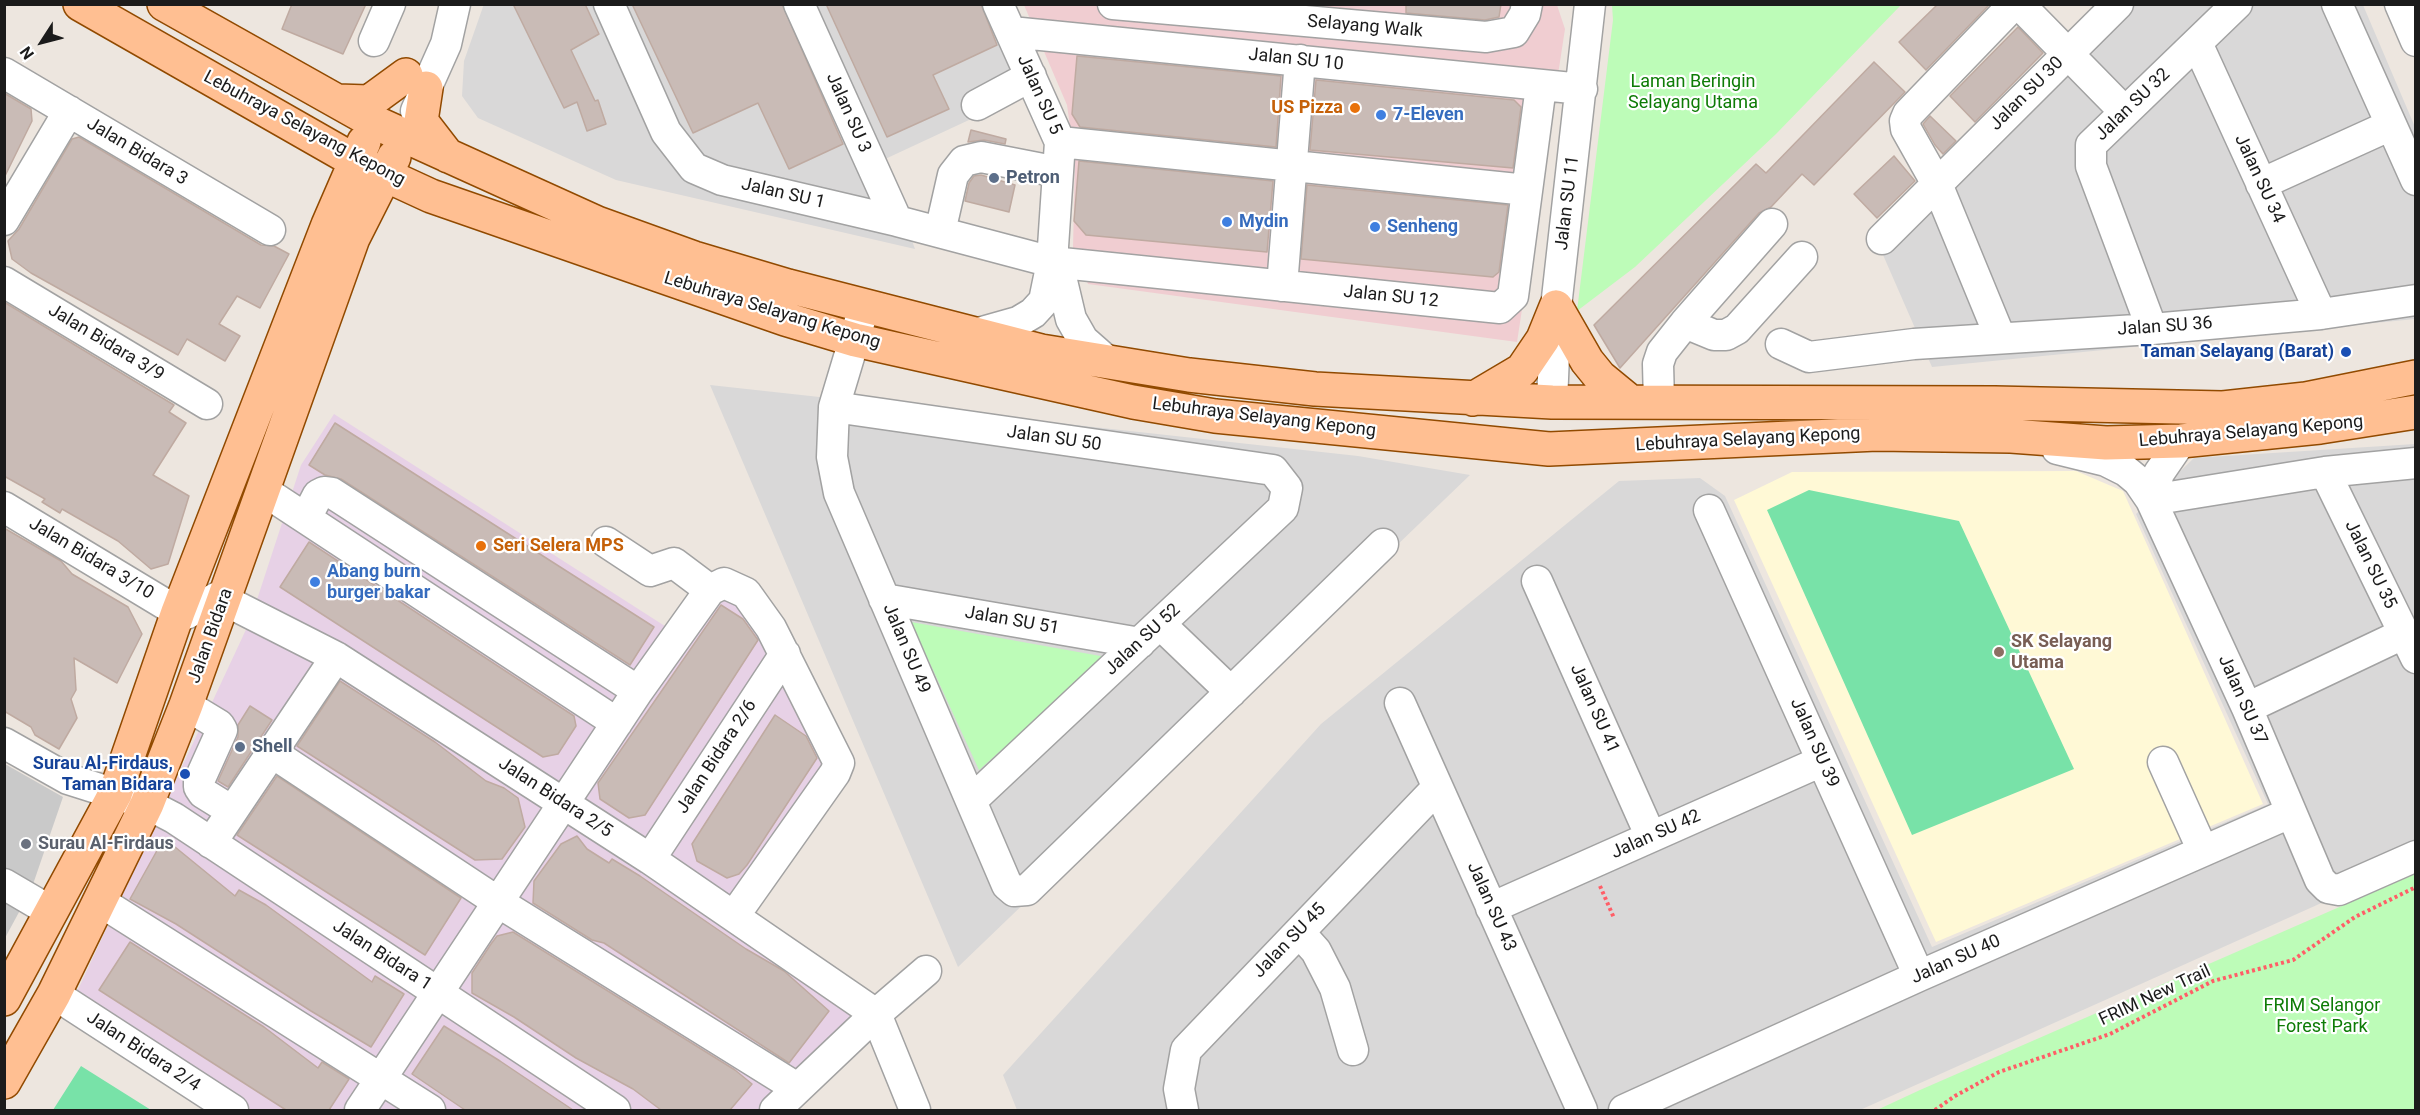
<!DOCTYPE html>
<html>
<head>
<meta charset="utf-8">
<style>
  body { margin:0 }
  #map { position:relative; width:2420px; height:1115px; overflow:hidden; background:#ede6df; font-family:Roboto,sans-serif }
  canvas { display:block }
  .frame { position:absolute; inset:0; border:6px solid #1b1b1b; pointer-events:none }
  .north { position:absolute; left:12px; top:12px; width:60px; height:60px; -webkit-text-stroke:4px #fff; paint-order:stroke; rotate:234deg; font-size:16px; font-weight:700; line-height:24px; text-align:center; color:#1b1b1b }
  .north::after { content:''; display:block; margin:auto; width:21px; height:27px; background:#1b1b1b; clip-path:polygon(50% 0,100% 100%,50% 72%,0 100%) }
</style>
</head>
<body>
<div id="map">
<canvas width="2420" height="1115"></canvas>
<div class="frame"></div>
<div class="north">N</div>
</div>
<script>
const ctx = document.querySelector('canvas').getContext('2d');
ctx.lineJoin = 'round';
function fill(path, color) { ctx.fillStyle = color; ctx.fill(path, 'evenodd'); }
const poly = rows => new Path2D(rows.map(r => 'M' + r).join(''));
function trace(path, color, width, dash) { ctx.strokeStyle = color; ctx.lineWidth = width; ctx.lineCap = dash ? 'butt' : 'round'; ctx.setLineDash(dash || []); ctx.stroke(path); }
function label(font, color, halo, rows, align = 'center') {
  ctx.font = font + ' Roboto,sans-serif'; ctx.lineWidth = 4.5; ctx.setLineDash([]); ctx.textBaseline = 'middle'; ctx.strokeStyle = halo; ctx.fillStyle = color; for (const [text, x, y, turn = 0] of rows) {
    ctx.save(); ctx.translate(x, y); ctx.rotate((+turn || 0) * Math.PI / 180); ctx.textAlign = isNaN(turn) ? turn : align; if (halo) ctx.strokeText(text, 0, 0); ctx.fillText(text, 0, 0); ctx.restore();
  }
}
fill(poly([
  [484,4,987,5,1027,93,883,160,915,249,616,180,478,118,462,96,464,61],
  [2099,5,2363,5,2415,127,2415,319,1932,367,1873,232],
  [710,385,1358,456,1470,475,958,967],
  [2415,444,2415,861,1860,1110,1017,1110,1003,1075,1321,724,1619,481,1700,478,1725,496,1932,947,2268,804,2136,514,2194,458]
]), '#d9d8d8');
fill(poly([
  [1024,5,1557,5,1565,29,1517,342,1088,284,1073,248,1075,161,1067,105]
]), '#f0cdd1');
fill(poly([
  [334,414,682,637,712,596,743,599,834,761,725,918,864,1015,766,1110,252,1110,75,996,250,621,301,465]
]), '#e7d1e6');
fill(poly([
  [2076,471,2123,491,2263,804,1936,942,1734,500,1792,472]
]), '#fff9d6');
fill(poly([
  [5,764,63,797,31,890,5,938]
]), '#c9c9c9');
fill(poly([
  [1612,5,1901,5,1776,134,1635,267,1577,311,1613,20],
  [911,622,1106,657,979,770],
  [2415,874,2415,1110,1877,1110,1920,1090]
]), '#bdfcb8');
fill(poly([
  [1809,490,1959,521,2074,769,1912,835,1767,510],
  [81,1066,151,1110,53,1110]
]), '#78e2a8');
const building = poly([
  [292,4,366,4,343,54,282,29,292,4],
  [513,4,585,4,599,34,571,50,595,101,598,100,606,124,587,131,577,102,564,108,513,4],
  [632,4,782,4,843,144,789,169,758,103,693,133,632,4],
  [826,4,981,4,997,45,933,75,949,109,887,137,826,4],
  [1406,4,1501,4,1499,17,1485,20,1406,13,1406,4],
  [1938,4,1990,4,1926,70,1899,42,1938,4],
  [2018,27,2043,53,1975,122,1950,96,2018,27],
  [1077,56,1281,76,1276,147,1080,127,1072,114,1077,56],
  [1874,62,1905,92,1814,185,1802,174,1771,207,1759,213,1620,368,1594,325,1756,164,1766,173,1874,62],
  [1316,80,1514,100,1521,107,1513,168,1310,150,1316,80],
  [4,93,31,109,32,121,4,178,4,93],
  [1930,116,1956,141,1943,154,1935,145,1923,124,1930,116],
  [971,130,1006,139,1005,144,984,140,968,142,971,130],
  [79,137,261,245,274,246,289,254,260,308,237,296,219,324,240,336,225,361,187,339,178,355,31,273,12,259,8,241,19,229,72,139,79,137],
  [1894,156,1915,181,1877,218,1854,194,1894,156],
  [1079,161,1273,181,1267,252,1086,235,1074,221,1079,161],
  [981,175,1015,185,1009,212,965,201,969,183,974,176,981,175],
  [1307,185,1508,205,1499,272,1493,277,1301,259,1307,185],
  [4,302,174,405,169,412,186,423,153,475,189,496,168,564,151,569,118,541,62,509,60,513,42,502,45,499,4,476,4,302],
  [335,423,654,627,630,665,341,479,325,475,309,465,335,423],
  [4,528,61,561,72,574,128,607,142,634,117,683,74,658,76,690,71,699,77,718,59,749,35,735,31,727,4,711,4,528],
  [309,542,574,716,576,726,558,754,543,757,280,587,309,542],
  [721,605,743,619,758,640,645,815,629,818,600,799,598,783,721,605],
  [340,681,435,742,486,781,504,788,518,798,525,827,502,859,475,860,297,746,340,681],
  [250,706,272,720,228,787,218,781,238,737,238,725,250,706],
  [775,715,806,736,817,758,747,865,739,874,727,878,697,861,692,844,775,715],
  [277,776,461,898,425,955,237,835,277,776],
  [577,836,587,849,609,863,612,859,640,876,746,949,784,971,829,1011,789,1063,604,943,592,940,533,903,534,881,561,844,577,836],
  [164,838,235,896,239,890,266,905,372,982,375,976,404,994,371,1047,311,1011,176,924,130,899,164,838],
  [513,932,735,1070,752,1084,730,1110,661,1110,633,1089,576,1058,514,1017,472,993,472,973,491,944,497,936,513,932],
  [130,942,264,1027,318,1068,322,1062,349,1079,329,1110,286,1110,99,990,130,942],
  [444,1026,500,1061,573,1110,465,1110,412,1074,444,1026]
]);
fill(building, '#c9bbb6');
trace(building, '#bfaaa1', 1.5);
const minor = poly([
  [609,4,666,132,694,168,722,180,897,221,1052,262,1500,308,1513,296,1541,86],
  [799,4,897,221],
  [1113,4,1486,37,1514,32,1525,14,1527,4],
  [2019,4,2125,112],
  [2337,4,2416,180],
  [2400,4,2416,41],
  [1011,32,1582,89],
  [374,41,390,4],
  [2197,43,2321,314],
  [4,73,270,230],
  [977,105,1031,76],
  [416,111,446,44,455,4],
  [1060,142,1527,190],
  [2261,184,2391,125],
  [4,220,69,111],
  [940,232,953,175,964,161,981,157,1058,172],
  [1882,239,2118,4],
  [1052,262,1062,281,1071,319,1083,340,1108,362],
  [4,282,207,404],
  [1282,286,1300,60],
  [864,307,834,407,832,457,839,493,1007,885,1014,891,1027,890,1383,544],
  [1685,323,1772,224],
  [2152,329,2091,166,2091,145,2237,4],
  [972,335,1018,322,1033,313,1044,301,1052,262,1060,142,998,4],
  [2000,337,1937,184,1906,129,1905,121,1908,114,2014,4],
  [1781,344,1809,357,1914,344,2152,329,2321,314,2416,300],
  [1552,402,1556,307,1590,4],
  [1659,402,1658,364,1662,352,1685,323,1714,335,1726,335,1737,329,1802,257],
  [834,407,1273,470,1287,488,1283,508,971,801],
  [2057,449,2106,461,2126,471,2138,481,2151,500,2247,708,2320,880,2328,888,2339,890,2416,856],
  [2325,472,2416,658],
  [264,491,617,723],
  [2151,500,2325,472,2416,463],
  [2151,500,2159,473,2181,441],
  [4,507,178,612,186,614,218,597,336,657,650,859,876,1014],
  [1709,510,1919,976],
  [306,518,318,495,324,492,332,493,638,691],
  [606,542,650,571,674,563,710,590],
  [1537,581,1651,837],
  [884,599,1140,643],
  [1160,624,1231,692],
  [1400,703,1582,1110],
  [186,705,219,725,222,730,199,781,199,787,203,793,232,811],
  [2247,708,2403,634],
  [4,743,68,779,147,804,174,818,615,1110],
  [271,752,498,902,797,1088],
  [2163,762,2203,851],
  [211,843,336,657],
  [650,859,785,654],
  [4,884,50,911],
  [101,902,430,1110],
  [1491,908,1822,761],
  [1299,932,1316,951,1335,988,1353,1050],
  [54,994,233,1110],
  [876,1014,915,1110],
  [360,1110,638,691,710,590,724,583,746,593,771,628,839,763,835,773,734,916],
  [775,1110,876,1014,926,971],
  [1183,1110,1179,1089,1186,1050,1437,788],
  [1624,1110,1919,976,2290,813]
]);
const major = poly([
  [80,4,355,161,431,196,785,319,855,340,1133,402,1215,416,1549,449,1877,434,2011,436,2106,443,2181,441,2320,427,2416,412],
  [164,4,374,122,597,223,694,258,788,286,1041,351,1189,375,1315,389,1552,402,1995,403,2223,408,2306,399,2416,377],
  [426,88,421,121,448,156],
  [337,101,369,102,406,75],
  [1556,307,1587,361,1600,377,1628,400],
  [1473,399,1522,370,1543,339,1556,307],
  [4,999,115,794,178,612,328,225,364,142],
  [4,1082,54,994,147,804,186,705,353,238,394,157]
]);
trace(minor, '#a2a2a2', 33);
trace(major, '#914a00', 36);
trace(poly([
  [1600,886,1614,918],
  [1935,1110,1955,1096,1999,1072,2110,1034,2213,981,2293,960,2355,917,2416,887]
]), '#ff5e67', 4, [3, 3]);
trace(minor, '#fff', 30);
trace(major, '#ffbf92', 33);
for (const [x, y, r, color] of [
  [1355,108,6,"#e8710a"],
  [1381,115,6,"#3f7fe0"],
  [994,178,6,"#5c6f8a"],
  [1227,222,6,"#3f7fe0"],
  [1375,227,6,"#3f7fe0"],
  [2346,352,6,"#1a4fb4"],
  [481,546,6,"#e8710a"],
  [315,582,6,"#3f7fe0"],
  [1999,652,6,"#8d6e63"],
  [240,747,6,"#5c6f8a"],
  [185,774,6,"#1a4fb4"],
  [26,844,6,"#6b7280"]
]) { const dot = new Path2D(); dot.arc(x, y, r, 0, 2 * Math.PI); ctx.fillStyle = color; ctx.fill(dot); trace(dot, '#fff', 2); }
label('18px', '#1b1b1b', '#fff', [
  ["Selayang Walk",1365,27,5],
  ["Jalan SU 10",1296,60,6],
  ["Jalan SU 30",2027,94,-45],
  ["Jalan SU 5",1039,95,66],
  ["Jalan SU 32",2133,105,-44],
  ["Jalan SU 3",848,113,66],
  ["Lebuhraya Selayang Kepong",304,129,28],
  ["Jalan Bidara 3",137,152,31],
  ["Jalan SU 34",2259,179,65],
  ["Jalan SU 1",783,194,13],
  ["Jalan SU 11",1568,203,-83],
  ["Jalan SU 12",1391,297,6],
  ["Lebuhraya Selayang Kepong",772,311,17],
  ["Jalan SU 36",2165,327,-4],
  ["Jalan Bidara 3/9",106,343,31],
  ["Lebuhraya Selayang Kepong",1264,418,7],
  ["Lebuhraya Selayang Kepong",2251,432,-5],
  ["Jalan SU 50",1054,439,8],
  ["Lebuhraya Selayang Kepong",1748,440,-3],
  ["Jalan Bidara 3/10",91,559,31],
  ["Jalan SU 35",2370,565,64],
  ["Jalan SU 51",1012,621,10],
  ["Jalan Bidara",211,636,-70],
  ["Jalan SU 52",1143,640,-43],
  ["Jalan SU 49",906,649,67],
  ["Jalan SU 37",2242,700,66],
  ["Jalan SU 41",1594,709,66],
  ["Jalan SU 39",1814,743,66],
  ["Jalan Bidara 2/6",717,757,-57],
  ["Jalan Bidara 2/5",555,798,33],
  ["Jalan SU 42",1656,835,-24],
  ["Jalan SU 43",1491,907,66],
  ["Jalan SU 45",1290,941,-46],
  ["Jalan Bidara 1",382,956,33],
  ["Jalan SU 40",1956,960,-24],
  ["FRIM New Trail",2155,996,-25],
  ["Jalan Bidara 2/4",143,1052,33]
]);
label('18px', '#0e7c06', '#fff', [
  ["Laman Beringin",1693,82],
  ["Selayang Utama",1693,103],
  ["FRIM Selangor",2322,1006],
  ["Forest Park",2322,1027]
]);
label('bold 18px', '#c56008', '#fff', [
  ["US Pizza",1343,108],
  ["Seri Selera MPS",493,546,"left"]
], 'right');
label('bold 18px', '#366cbe', '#fff', [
  ["7-Eleven",1393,115],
  ["Mydin",1239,222],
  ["Senheng",1387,227],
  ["Abang burn",327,572],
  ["burger bakar",327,593]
], 'left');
label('bold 18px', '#4e5e75', '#fff', [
  ["Petron",1006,178],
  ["Shell",252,747]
], 'left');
label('bold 18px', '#164399', '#fff', [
  ["Taman Selayang (Barat)",2334,352],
  ["Surau Al-Firdaus,",173,764],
  ["Taman Bidara",173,785]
], 'right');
label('bold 18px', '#785e54', '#fff', [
  ["SK Selayang",2011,642],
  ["Utama",2011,663]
], 'left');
label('bold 18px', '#5b616d', '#fff', [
  ["Surau Al-Firdaus",38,844]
], 'left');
</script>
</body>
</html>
